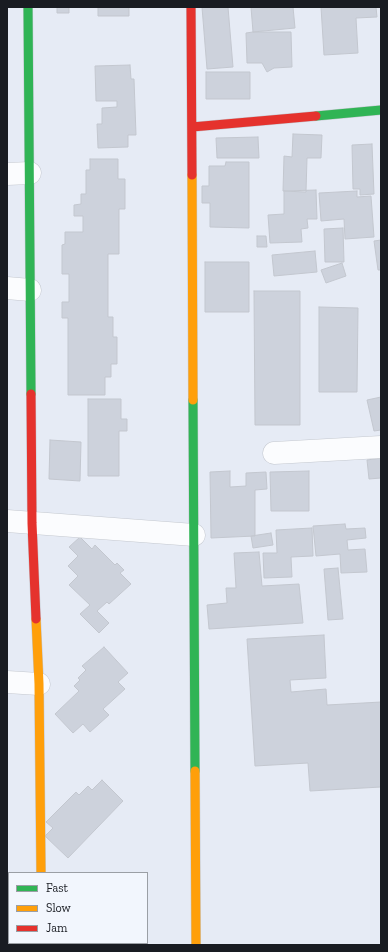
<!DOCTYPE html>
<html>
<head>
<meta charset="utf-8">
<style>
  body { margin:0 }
  #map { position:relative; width:388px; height:952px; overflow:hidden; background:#e6ebf5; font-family:"Zilla Slab",serif }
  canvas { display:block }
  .frame { position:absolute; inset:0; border:8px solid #191c22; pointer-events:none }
  .legend { position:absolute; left:8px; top:872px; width:140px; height:72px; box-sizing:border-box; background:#f2f6fd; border:1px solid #9b9fa5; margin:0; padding:5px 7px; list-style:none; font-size:12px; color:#191c22 }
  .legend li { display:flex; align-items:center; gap:8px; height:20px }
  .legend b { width:20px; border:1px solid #9b9fa5 }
</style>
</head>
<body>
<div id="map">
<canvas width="388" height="952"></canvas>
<div class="frame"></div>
<ul class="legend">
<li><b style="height:5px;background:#30b455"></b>Fast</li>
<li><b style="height:5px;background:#ff9f0a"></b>Slow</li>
<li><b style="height:5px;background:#e5322d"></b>Jam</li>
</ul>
</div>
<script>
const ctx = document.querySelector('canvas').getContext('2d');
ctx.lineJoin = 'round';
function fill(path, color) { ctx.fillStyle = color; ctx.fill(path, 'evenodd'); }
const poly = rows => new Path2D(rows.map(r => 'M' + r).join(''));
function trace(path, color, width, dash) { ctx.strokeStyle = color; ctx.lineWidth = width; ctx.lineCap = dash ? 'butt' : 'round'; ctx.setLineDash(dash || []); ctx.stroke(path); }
const building = poly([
  [57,7,69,7,69,13,57,13,57,7],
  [98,7,129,7,129,16,98,16,98,7],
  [202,7,228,7,233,67,207,69,202,7],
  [251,7,293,7,295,28,253,32,251,7],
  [321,7,376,7,377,17,356,18,358,53,324,55,321,7],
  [253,32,291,32,292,67,274,68,267,72,262,63,247,63,246,33,253,32],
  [130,65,131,79,134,79,136,135,128,135,128,147,98,148,97,124,102,124,102,108,117,107,117,101,96,101,95,66,130,65],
  [206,72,250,72,250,99,206,99,206,72],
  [293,134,322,135,321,158,307,158,306,192,283,191,284,156,292,157,293,134],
  [258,137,259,158,217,158,216,138,258,137],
  [372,144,374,194,360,195,360,189,353,189,352,145,372,144],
  [90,159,118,159,118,179,125,179,125,209,119,209,119,254,108,254,108,317,113,317,113,337,117,337,117,364,111,364,111,377,105,377,105,395,68,395,68,318,62,318,62,302,69,302,69,274,62,274,62,245,65,244,65,232,83,232,83,216,74,216,74,205,81,204,81,194,86,194,86,170,90,170,90,159],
  [226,162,249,162,249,228,210,227,210,203,202,203,202,186,209,186,209,166,225,166,226,162],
  [316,190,317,219,307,219,308,228,301,229,302,242,270,243,268,215,284,214,284,191,316,190],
  [357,191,357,197,371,196,374,237,345,239,344,219,321,221,319,193,357,191],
  [343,228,344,262,325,262,324,229,343,228],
  [257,236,266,236,267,247,257,247,257,236],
  [381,240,381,270,378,270,374,241,381,240],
  [315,251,317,272,274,276,272,255,315,251],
  [205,262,249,262,249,312,205,312,205,262],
  [342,263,346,276,326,283,321,270,342,263],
  [254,291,300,291,300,425,255,425,254,291],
  [319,307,358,308,357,392,319,392,319,307],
  [381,397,381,430,374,431,367,400,381,397],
  [88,399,121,399,121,419,127,419,127,431,119,431,119,476,88,476,88,399],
  [50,440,81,442,80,481,49,479,50,440],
  [381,458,381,478,369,479,367,460,381,458],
  [230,471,230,487,246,486,246,473,266,472,267,489,255,490,255,536,211,538,210,472,230,471],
  [309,471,309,511,271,511,270,472,309,471],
  [345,524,346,529,365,528,366,538,347,540,348,550,365,549,367,572,341,573,340,554,316,556,313,526,345,524],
  [312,528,313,556,291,557,292,577,264,578,263,553,277,553,276,530,312,528],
  [271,533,273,545,253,548,251,536,271,533],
  [80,537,92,549,95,545,115,565,117,563,124,570,120,573,131,584,109,604,107,602,97,611,109,623,99,633,80,614,90,605,69,585,78,576,68,566,78,556,69,547,80,537],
  [259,552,262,586,299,584,303,623,209,629,207,605,227,603,226,588,236,588,234,553,259,552],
  [338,568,343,619,328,620,324,569,338,568],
  [324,635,326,678,290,680,291,692,326,689,327,705,381,702,381,787,310,791,308,763,255,766,247,639,324,635],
  [104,647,128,673,118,682,125,689,103,709,109,715,90,732,83,724,73,733,55,714,79,691,74,686,80,680,78,678,86,670,82,666,104,647],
  [102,780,123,801,68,858,45,836,53,828,46,822,76,792,79,795,88,786,92,790,102,780],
  [51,943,91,943,89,945,49,945,51,943]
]);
fill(building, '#cdd2dc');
trace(building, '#c3c7cf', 1);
const street = poly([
  [7,174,30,173],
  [7,288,30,290],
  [274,453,381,447],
  [7,521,194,535],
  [7,682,39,684],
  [7,905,9,905],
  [41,945,41,943]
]);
const fast = poly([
  [28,7,31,394],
  [316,116,381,110],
  [193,400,195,771]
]);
const slow = poly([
  [192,175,193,400],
  [36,619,39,684,41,873],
  [195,771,196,945]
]);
const jam = poly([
  [191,7,192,175],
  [192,127,316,116],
  [31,394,32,523,36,619]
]);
trace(street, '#c4c8cf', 23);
trace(fast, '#c4c8cf', 10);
trace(slow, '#c4c8cf', 10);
trace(jam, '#c4c8cf', 10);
trace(street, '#fbfcfe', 22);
trace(fast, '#30b455', 9);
trace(slow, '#ff9f0a', 9);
trace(jam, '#e5322d', 9);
</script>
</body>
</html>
